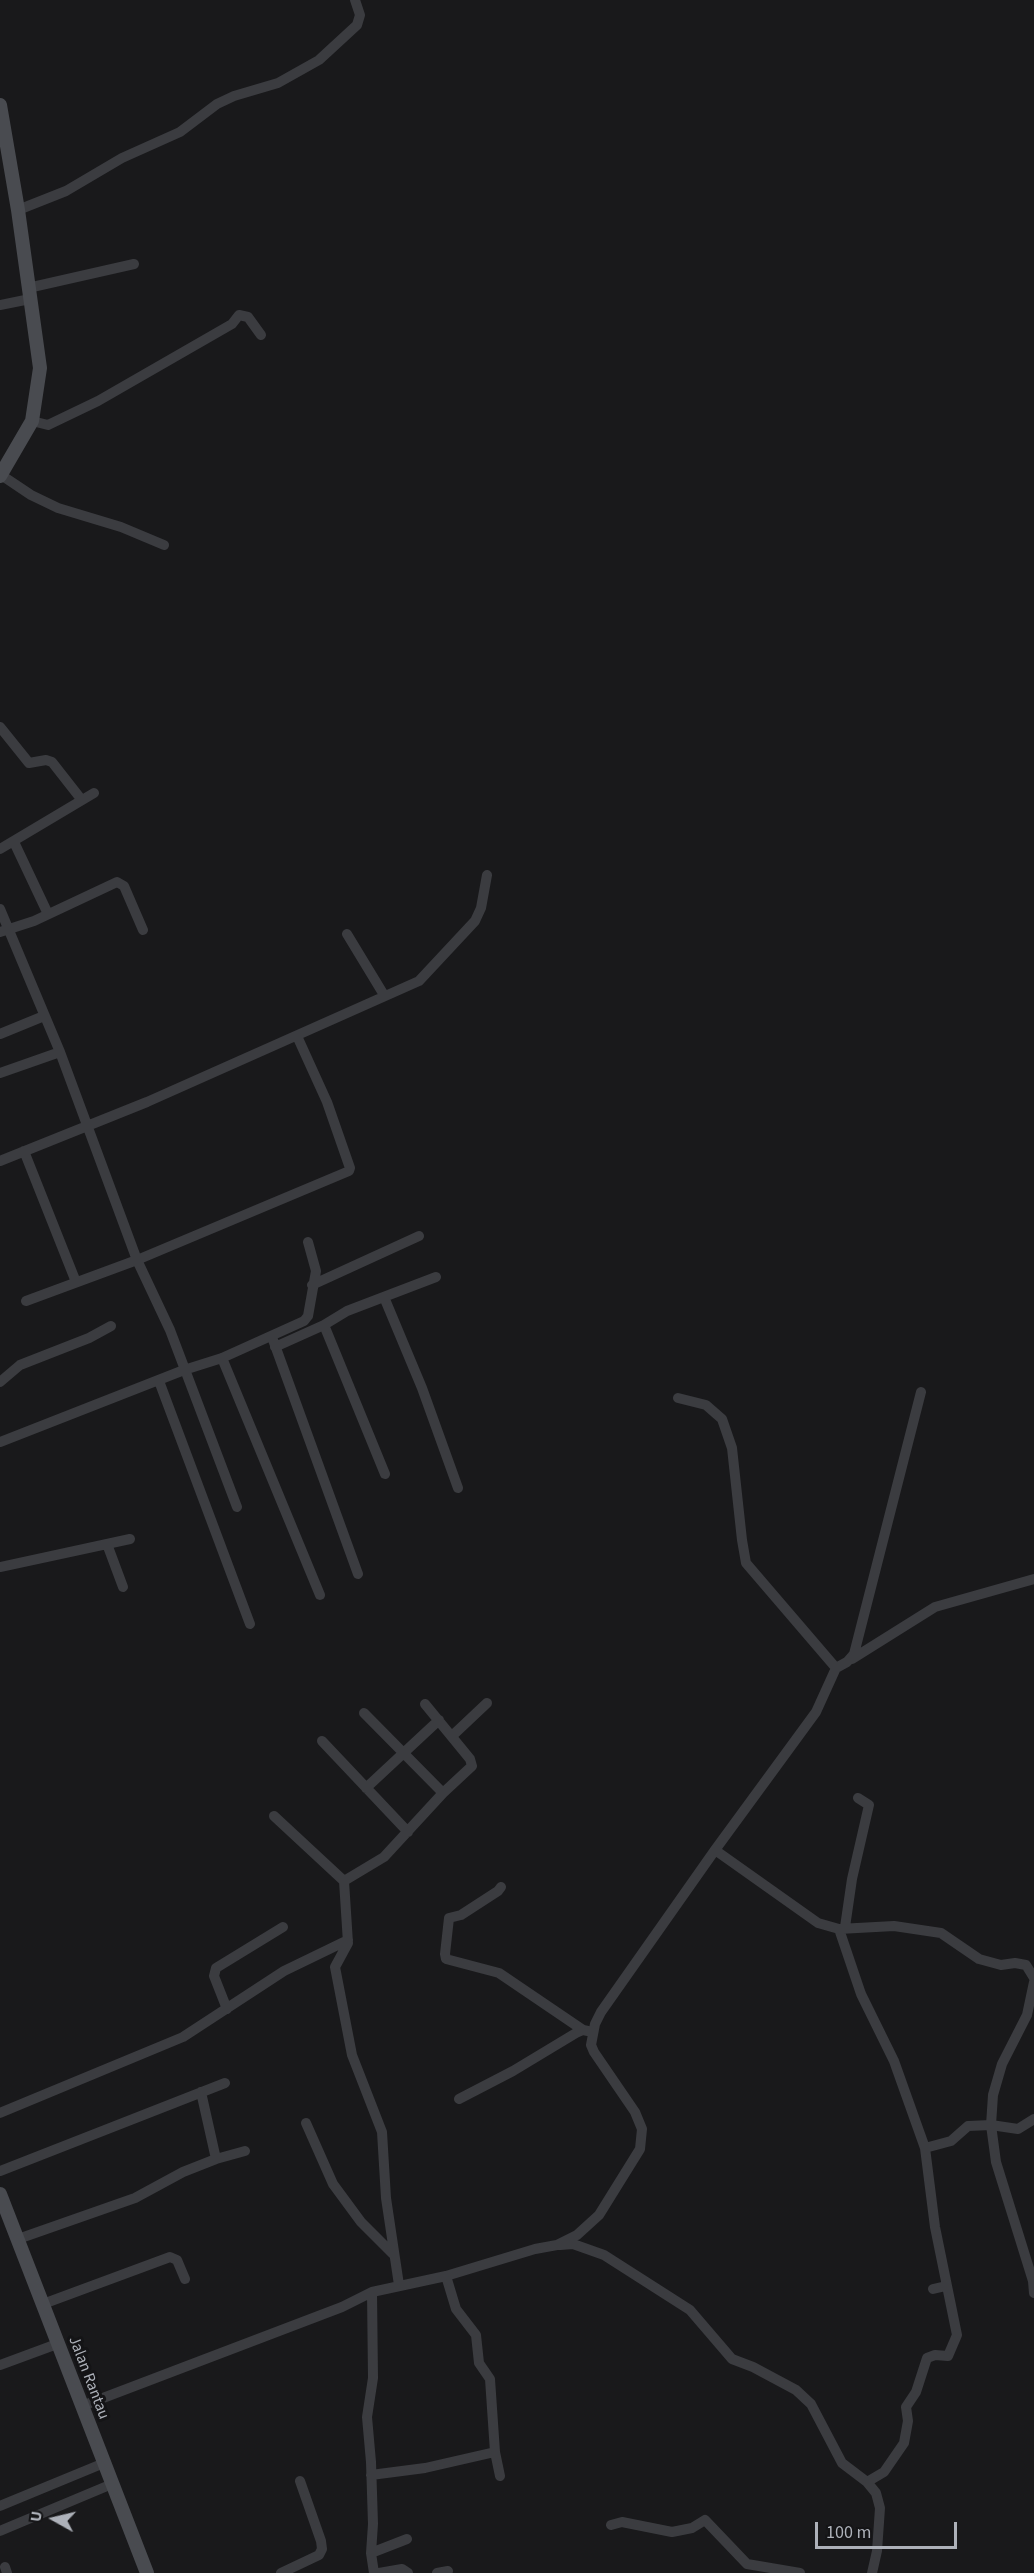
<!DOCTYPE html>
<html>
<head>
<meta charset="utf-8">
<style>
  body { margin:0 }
  #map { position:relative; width:1034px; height:2573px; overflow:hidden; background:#19191b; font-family:"Source Sans 3",sans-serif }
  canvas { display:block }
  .north { position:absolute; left:24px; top:2489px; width:60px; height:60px; -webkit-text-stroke:4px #141416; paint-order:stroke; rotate:278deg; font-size:16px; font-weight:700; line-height:24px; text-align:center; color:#adb1b9 }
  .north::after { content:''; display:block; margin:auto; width:21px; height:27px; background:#adb1b9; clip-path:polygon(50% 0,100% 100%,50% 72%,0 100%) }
  .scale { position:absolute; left:815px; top:2522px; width:142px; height:27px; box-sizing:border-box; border:3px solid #adb1b9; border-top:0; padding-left:8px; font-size:18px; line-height:21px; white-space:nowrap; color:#adb1b9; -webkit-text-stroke:4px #141416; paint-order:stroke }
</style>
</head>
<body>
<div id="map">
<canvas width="1034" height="2573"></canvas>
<div class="north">U</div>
<div class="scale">100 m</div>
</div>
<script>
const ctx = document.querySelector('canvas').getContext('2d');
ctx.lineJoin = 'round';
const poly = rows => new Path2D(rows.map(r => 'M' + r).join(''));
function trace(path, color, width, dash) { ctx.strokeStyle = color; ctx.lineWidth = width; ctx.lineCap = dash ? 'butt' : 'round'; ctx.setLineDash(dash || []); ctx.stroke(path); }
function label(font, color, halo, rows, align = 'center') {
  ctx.font = font + ' "Source Sans 3",sans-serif'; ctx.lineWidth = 6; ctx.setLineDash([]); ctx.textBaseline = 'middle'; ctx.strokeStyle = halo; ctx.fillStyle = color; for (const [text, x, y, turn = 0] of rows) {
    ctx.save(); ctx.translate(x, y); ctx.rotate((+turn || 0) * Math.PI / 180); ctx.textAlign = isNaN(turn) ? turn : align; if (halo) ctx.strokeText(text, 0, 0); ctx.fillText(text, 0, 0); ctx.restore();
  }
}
trace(poly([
  [18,210,66,191,122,158,180,132,217,104,234,96,278,83,319,60,357,25,360,15,355,0],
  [28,288,134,264],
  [0,305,30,299],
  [32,421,48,425,98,401,232,324,239,315,248,317,261,335],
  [1,475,31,495,58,508,121,527,164,545],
  [0,727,29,763,46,760,52,762,81,799],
  [14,842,48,914],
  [0,849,94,793],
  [0,909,60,1052,137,1260,170,1330,237,1507],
  [0,932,34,921,117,882,124,886,143,930],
  [347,934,384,995],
  [0,1034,44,1016],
  [0,1073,60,1052],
  [24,1151,76,1282],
  [0,1161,147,1102,419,981,475,921,481,908,487,875],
  [312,1285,419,1236],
  [384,1297,422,1388,458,1488],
  [26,1301,137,1260,349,1171,350,1168,327,1102,297,1036],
  [324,1325,347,1311,436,1277],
  [272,1337,358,1574],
  [275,1347,324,1325,385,1474],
  [222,1358,320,1595],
  [159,1381,250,1624],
  [0,1382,20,1365,89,1338,111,1326],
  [678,1398,706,1405,722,1419,732,1448,742,1540,746,1563,836,1668],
  [0,1442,184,1370,222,1358,304,1321,308,1316,316,1271,308,1242],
  [107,1544,123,1587],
  [0,1567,130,1539],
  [852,1659,935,1607,1034,1579],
  [364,1713,443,1793],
  [452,1736,487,1703],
  [322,1741,408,1832],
  [366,1788,439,1720],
  [274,1816,344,1881],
  [715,1850,818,1923,839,1929,894,1926,941,1933,979,1959,1001,1965,1015,1963,1026,1965,1034,1978],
  [501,1887,498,1891,461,1915,449,1918,445,1954,446,1959,499,1973,583,2030],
  [845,1927,852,1879,869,1805,858,1798],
  [839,1929,861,1994,894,2061,925,2148,935,2227,957,2335,948,2356,935,2355,927,2358,916,2392,906,2407,908,2421,904,2443,884,2472,867,2482],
  [1034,1982,1027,2015,1002,2064,993,2095,991,2125,996,2162,1033,2281,1034,2293],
  [227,2009,214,1976,216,1968,283,1927],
  [201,2092,216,2159],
  [459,2099,513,2071,576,2033,583,2030,588,2031],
  [0,2113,183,2037,284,1971,348,1940],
  [306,2123,333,2184,361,2222,393,2254],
  [925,2148,951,2141,968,2126,991,2125,1018,2129,1034,2119],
  [0,2171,225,2083],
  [18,2239,135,2198,183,2172,216,2159,245,2151],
  [560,2245,573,2244,604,2255,690,2310,732,2359,753,2367,796,2390,811,2404,842,2463,867,2482,876,2493,880,2508,877,2551,872,2573],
  [446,2276,456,2309,476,2335,479,2363,490,2379,495,2452,500,2476],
  [399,2285,386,2198,382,2132,352,2055,335,1967,348,1943,344,1881,384,1857,443,1793,472,1766,470,1759,425,1704],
  [933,2289,946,2286],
  [372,2292,373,2378,367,2417,371,2462,373,2524,371,2553,374,2573],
  [43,2304,170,2257,177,2260,185,2279],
  [0,2365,57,2344],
  [82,2406,342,2307,372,2292,446,2276,535,2249,557,2245,577,2235,599,2215,640,2149,642,2129,635,2112,594,2052,591,2045,595,2024,601,2012,715,1850,816,1712,836,1668,847,1662,854,1654,921,1392],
  [371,2475,425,2468,495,2452],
  [0,2506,104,2463],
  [611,2525,622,2522,672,2532,692,2528,705,2520,747,2564,800,2573],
  [0,2531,112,2484],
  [371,2553,407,2539],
  [5,2567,7,2573],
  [281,2573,319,2555,322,2549,321,2541,300,2481],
  [379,2573,402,2569,408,2573],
  [437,2573,448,2571]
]), '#3b3c40', 10);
trace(poly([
  [0,105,18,210,40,368,32,421,0,476],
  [0,2194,147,2573]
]), '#494b50', 14);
label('16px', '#adb1b9', '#141416', [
  ["Jalan Rantau",88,2378,69]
]);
</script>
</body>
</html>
